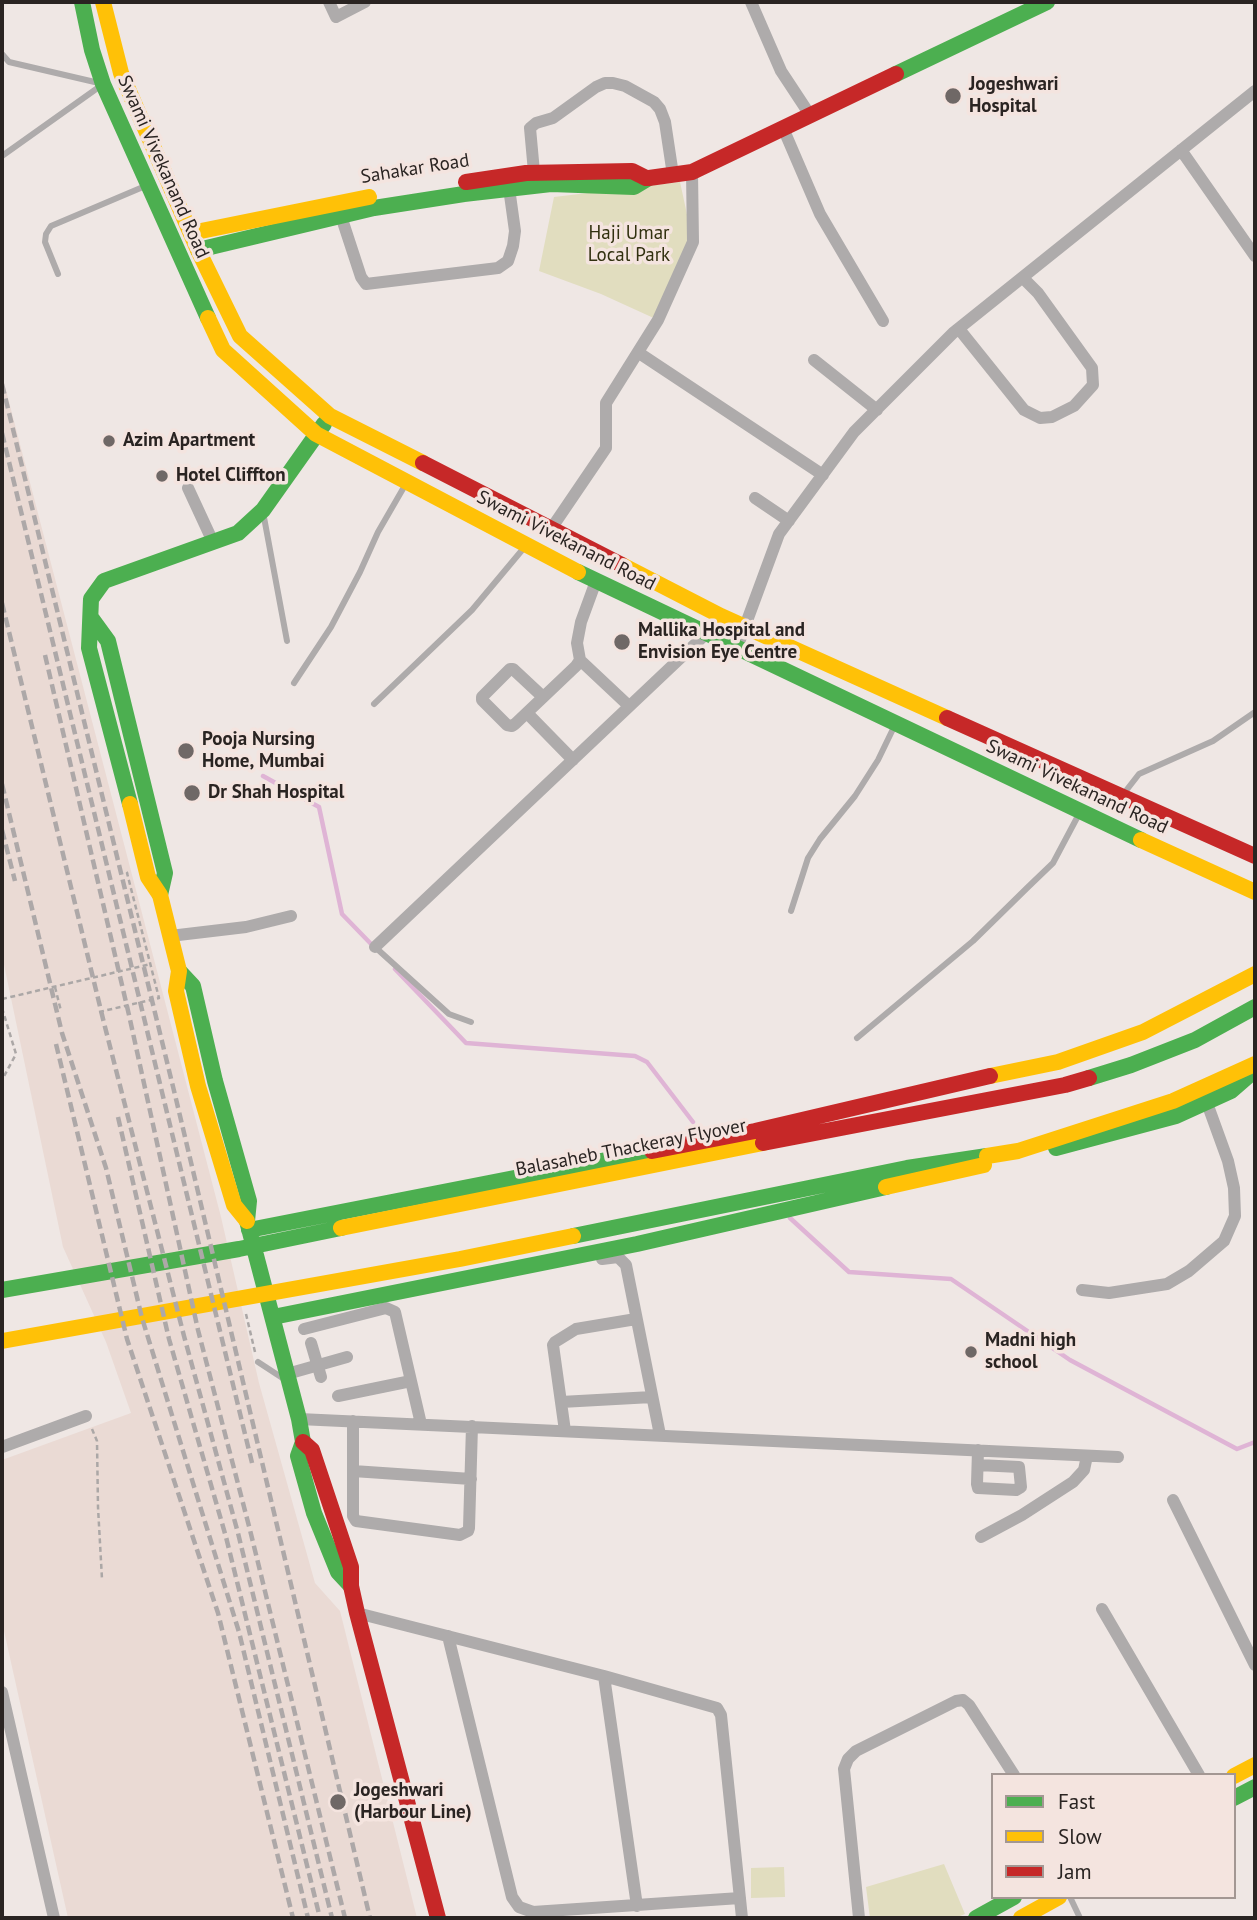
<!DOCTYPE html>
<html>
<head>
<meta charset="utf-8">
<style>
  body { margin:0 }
  #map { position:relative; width:1257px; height:1920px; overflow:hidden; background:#efe7e4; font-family:"PT Sans",sans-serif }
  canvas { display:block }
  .frame { position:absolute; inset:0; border:4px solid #2a2422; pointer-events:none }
  .legend { position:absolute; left:991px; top:1773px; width:245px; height:126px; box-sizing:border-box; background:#f4e4df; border:2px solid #a39793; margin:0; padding:9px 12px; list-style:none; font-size:21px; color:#2a2422 }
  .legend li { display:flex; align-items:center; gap:14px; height:35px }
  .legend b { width:35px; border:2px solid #a39793 }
</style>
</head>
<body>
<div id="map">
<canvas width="1257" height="1920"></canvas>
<div class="frame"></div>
<ul class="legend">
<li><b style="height:9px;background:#4caf50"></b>Fast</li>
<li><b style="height:9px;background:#ffc107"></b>Slow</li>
<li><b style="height:9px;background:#c62828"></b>Jam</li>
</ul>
</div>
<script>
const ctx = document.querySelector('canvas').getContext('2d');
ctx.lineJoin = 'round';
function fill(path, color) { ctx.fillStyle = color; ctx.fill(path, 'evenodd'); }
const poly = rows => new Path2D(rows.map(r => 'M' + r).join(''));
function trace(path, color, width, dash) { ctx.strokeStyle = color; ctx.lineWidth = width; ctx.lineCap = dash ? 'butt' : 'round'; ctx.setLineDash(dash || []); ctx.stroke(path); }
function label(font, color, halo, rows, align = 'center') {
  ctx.font = font + ' "PT Sans",sans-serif'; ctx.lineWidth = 7; ctx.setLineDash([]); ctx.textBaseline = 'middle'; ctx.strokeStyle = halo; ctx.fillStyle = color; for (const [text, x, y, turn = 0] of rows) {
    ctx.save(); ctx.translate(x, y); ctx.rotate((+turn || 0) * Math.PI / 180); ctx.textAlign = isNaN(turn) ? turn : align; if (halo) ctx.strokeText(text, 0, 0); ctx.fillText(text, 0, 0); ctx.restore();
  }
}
fill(poly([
  [2,375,221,1217,259,1383,315,1583,340,1611,417,1918,68,1918,2,1622,2,1460,131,1413,106,1342,63,1247,2,955]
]), '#eadad4');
fill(poly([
  [680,182,693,242,658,320,601,294,539,271,554,197],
  [944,1864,965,1914,955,1918,870,1918,866,1887],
  [784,1867,785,1897,751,1898,751,1868]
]), '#e1ddbf');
trace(poly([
  [263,776,319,807,342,914,374,947],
  [395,969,466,1043,635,1056,647,1062,693,1122],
  [790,1218,849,1272,951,1279,1070,1360,1237,1449,1255,1442]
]), '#dfb4d5', 4.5);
trace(poly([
  [55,987,61,1011],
  [2,999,151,964],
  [2,1008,16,1054,2,1080],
  [99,1012,159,998,127,873,131,871],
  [246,1314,255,1352],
  [92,1429,97,1441,98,1507,102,1579]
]), '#aba7a6', 2.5, [5, 3.5]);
trace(poly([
  [2,54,9,62,99,83],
  [2,156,99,87],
  [58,274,45,242,46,234,51,226,143,187],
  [263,512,287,641],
  [294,683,331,627,360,572,378,532,404,487],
  [374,704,472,610,523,549],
  [1125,792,1139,774,1213,741,1255,712],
  [791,911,808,858,820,839,855,796,878,760,893,729],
  [375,947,449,1014,471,1022],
  [857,1038,973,941,1027,888,1053,863,1079,814],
  [258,1362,284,1379],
  [1070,1897,1080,1918]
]), '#aeabab', 6);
trace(poly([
  [329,2,336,17,365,2],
  [751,2,781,71,810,115],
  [783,128,820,214,883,321],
  [1181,150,1255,256],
  [534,172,530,128,536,123,553,118,596,87,605,83,613,83,625,86,654,102,660,109,665,122,673,175],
  [341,216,361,277,366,284,498,268,508,261,513,246,515,231,509,188],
  [959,329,1024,410,1040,418,1052,417,1074,406,1093,385,1092,368,1038,293,1023,278],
  [639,353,823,475],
  [814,360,877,410],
  [188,488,213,542],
  [755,498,789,521],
  [551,529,606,448,606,403,658,320,693,242,692,172],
  [737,648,779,534,854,432,953,333,1255,91],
  [580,660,629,706],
  [543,697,513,669,510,669,482,697,482,700,507,725,512,726,515,724,576,666,580,660,577,643,581,622,596,581],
  [527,713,573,760],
  [170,936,246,927,291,916],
  [375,947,710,630],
  [602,1259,618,1257,626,1265,660,1435],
  [1082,1290,1109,1293,1167,1284,1189,1271,1224,1241,1235,1216,1234,1188,1228,1161,1207,1103],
  [304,1329,386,1308,395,1312,421,1424],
  [311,1343,321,1377],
  [287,1374,347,1357],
  [338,1396,411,1381],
  [561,1402,652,1397],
  [299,1419,1118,1457],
  [353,1421,353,1516,356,1521,460,1535,468,1531,469,1528,472,1426],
  [565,1431,553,1345,555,1342,576,1329,636,1319],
  [2,1447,86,1416],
  [978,1465,1019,1467,1021,1487,1016,1490,978,1488,977,1484,978,1450],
  [353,1471,471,1479],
  [1173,1500,1255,1665],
  [981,1537,1022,1515,1073,1482,1084,1470,1087,1456],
  [1102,1609,1199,1775],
  [357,1613,604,1676,717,1708,721,1715,742,1918],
  [448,1636,512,1897,519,1907,533,1912,740,1898],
  [604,1676,637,1906],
  [2,1692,54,1918],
  [859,1918,844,1769,848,1759,856,1751,956,1701,963,1700,969,1705,1014,1775]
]), '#aeabab', 12);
trace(poly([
  [82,2,92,50,103,84,208,318],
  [896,74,1047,2],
  [198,250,374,208,464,194,551,184,634,187,649,178],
  [578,572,1141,840],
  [92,619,108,641,165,873,160,895],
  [130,804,89,648,91,599,104,581,238,533,263,510,324,424],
  [179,971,193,986,215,1081,249,1201,247,1221,299,1419,303,1442,298,1456,314,1513,338,1572,351,1586],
  [1089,1078,1131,1065,1195,1040,1255,1007],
  [1056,1148,1176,1116,1231,1091,1255,1070],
  [249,1230,652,1151],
  [573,1236,907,1168,987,1156],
  [2,1290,239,1249,341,1228],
  [273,1317,637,1244,886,1187],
  [1234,1798,1255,1787],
  [976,1918,1014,1897]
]), '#4caf50', 16);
trace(poly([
  [103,2,121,73,198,250,240,336,330,416,423,463],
  [191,233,369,197],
  [208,318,223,350,316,434,578,572],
  [622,565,721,616,947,718],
  [130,804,148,877,160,895,179,971,176,991,198,1086,234,1205,247,1221],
  [1141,840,1255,892],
  [990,1076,1058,1062,1143,1032,1255,974],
  [987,1156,1018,1151,1173,1101,1255,1064],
  [886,1187,984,1165],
  [341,1228,763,1143],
  [2,1341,460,1259,573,1236],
  [1234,1776,1255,1765],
  [1021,1918,1059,1897]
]), '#ffc107', 16);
trace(poly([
  [649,178,692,172,896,74],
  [466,182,526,173,632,171,646,178],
  [423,463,622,565],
  [947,718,1255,856],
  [763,1143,1065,1085,1089,1078],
  [652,1151,755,1131,990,1076],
  [303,1442,312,1450,351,1567,351,1586,357,1613,438,1918]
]), '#c62828', 16);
trace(poly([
  [2,384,176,1099,370,1918],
  [2,433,253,1467],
  [2,603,104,1023,184,1336,238,1533,332,1918],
  [45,655,129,1015,198,1330,250,1530,345,1918],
  [2,784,62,1033,106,1168,142,1318,239,1632,308,1918],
  [2,830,15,881],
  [56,1044,127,1339,218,1613,293,1918],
  [118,1117,169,1339,226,1537,320,1918]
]), '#ada8a8', 4.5, [10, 5]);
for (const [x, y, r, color] of [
  [953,96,9,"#6f6866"],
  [109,441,7,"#6f6866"],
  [162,476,7,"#6f6866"],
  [622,642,9,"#6f6866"],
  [186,751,9,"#6f6866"],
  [192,793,9,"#6f6866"],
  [971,1352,7,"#6f6866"],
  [338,1802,9,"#6f6866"]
]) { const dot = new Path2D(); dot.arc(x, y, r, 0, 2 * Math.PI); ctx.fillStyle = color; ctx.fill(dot); trace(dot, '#f4e4df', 2.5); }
label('bold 19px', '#2a2422', '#f4e4df', [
  ["Jogeshwari",969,85],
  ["Hospital",969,107],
  ["Azim Apartment",123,441],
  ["Hotel Cliffton",176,476],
  ["Mallika Hospital and",638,631],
  ["Envision Eye Centre",638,653],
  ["Pooja Nursing",202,740],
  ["Home, Mumbai",202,762],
  ["Dr Shah Hospital",208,793],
  ["Madni high",985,1341],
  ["school",985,1363],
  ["Jogeshwari",354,1791],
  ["(Harbour Line)",354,1813]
], 'left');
label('19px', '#2a2422', '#f4e4df', [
  ["Swami Vivekanand Road",163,167,66],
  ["Sahakar Road",415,169,-9],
  ["Swami Vivekanand Road",566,541,27],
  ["Swami Vivekanand Road",1077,787,25],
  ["Balasaheb Thackeray Flyover",631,1148,-11]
]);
label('19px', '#31300f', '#f4e4df', [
  ["Haji Umar",629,234],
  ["Local Park",629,256]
]);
</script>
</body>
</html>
